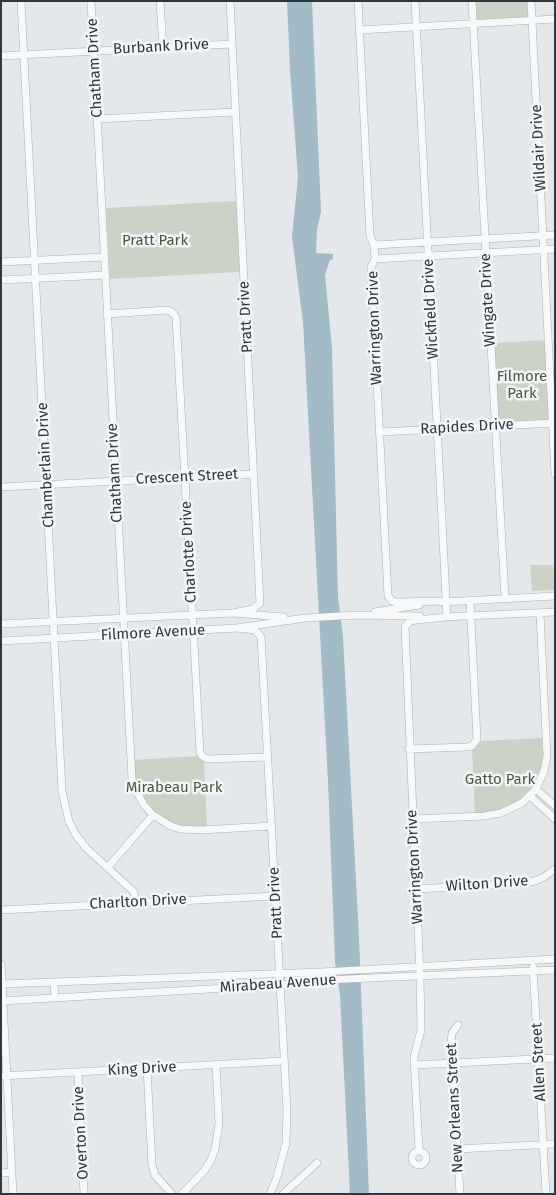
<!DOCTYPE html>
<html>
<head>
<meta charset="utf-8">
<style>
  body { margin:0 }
  #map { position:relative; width:556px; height:1195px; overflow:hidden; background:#e4e8ea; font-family:"Fira Sans",sans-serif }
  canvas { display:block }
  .frame { position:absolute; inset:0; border:2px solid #2d3841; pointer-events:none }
</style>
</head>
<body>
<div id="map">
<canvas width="556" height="1195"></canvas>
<div class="frame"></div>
</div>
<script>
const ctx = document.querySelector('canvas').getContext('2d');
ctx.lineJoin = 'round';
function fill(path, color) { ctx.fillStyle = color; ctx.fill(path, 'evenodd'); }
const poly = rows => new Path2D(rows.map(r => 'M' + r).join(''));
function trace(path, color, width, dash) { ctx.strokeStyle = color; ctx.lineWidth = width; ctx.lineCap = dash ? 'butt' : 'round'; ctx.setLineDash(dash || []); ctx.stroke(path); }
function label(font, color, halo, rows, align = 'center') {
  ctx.font = font + ' "Fira Sans",sans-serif'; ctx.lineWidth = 5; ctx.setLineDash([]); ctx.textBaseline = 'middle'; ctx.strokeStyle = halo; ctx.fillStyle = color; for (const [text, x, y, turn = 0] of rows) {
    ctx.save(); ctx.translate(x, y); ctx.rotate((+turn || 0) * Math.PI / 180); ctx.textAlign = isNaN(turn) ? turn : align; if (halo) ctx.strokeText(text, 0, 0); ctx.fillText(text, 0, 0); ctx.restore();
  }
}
fill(poly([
  [476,1,528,1,529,19,477,22],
  [236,201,240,272,110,279,106,208],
  [545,340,549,420,498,422,494,343],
  [530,565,553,565,555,590,532,591],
  [542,738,543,753,541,768,535,782,530,790,519,801,500,811,475,815,472,749,478,745,481,741],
  [197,756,204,762,207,827,189,827,179,825,156,814,149,806,138,789,134,774,133,760]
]), '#ccd3c6');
fill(poly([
  [287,1,312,1,321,212,317,230,316,253,333,254,333,259,330,260,325,275,332,348,338,597,343,637,359,937,369,1194,350,1194,340,995,335,962,328,781,303,322,292,237,298,177,290,70]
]), '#a3bbc6');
const minor = poly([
  [21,1,62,791,69,822,76,835,86,848,134,892,135,902],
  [91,1,132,779,134,787,144,805,153,815,171,826,180,829,201,830,272,826],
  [160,1,163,48],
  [230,1,260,603,253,609,233,613],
  [358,1,370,236,374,245,375,259,371,267,388,596,392,601,396,602,446,601],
  [415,1,447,617],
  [472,1,505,598],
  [531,1,555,474],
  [359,30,555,19],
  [1,56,232,44],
  [97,119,235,112],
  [374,245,555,235],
  [375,259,555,249],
  [1,262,104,257],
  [1,280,105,275],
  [107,314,167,310,172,312,176,317,200,752,202,756,207,759,268,757],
  [380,432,555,423],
  [1,487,254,474],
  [442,602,555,596],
  [375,612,419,605],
  [443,617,555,612],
  [1,624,233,613,284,617],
  [237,628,255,630,261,637,287,1110,286,1143,277,1177,270,1194],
  [1,641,237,628,305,618,358,615,420,616],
  [409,749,467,747,472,746,477,739,470,600],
  [536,789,555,806],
  [530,796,555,819],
  [413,819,484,816,501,813,522,803,536,789,544,771,547,756,540,613],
  [108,867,153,815],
  [417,889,523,883,535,881,544,877,555,869],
  [1,910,276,896],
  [1,964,13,1194],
  [533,967,546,1194],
  [54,982,55,998],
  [1,984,322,972,555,959],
  [1,1001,279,985,324,980,555,970],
  [458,1025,452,1033,451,1043,460,1194],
  [414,1065,555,1058],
  [147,1068,152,1165,155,1175,172,1194],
  [78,1072,84,1194],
  [1,1076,283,1061],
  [457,1149,555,1144],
  [419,1151,414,1057,421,1030,420,976,405,627,410,621,416,620,447,617],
  '412 1158a7 7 0 1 1 14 0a7 7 0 1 1-14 0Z',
  [1,1173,12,1172],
  [182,1194,204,1171,211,1160,215,1149,219,1124,216,1065],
  [283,1194,317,1163]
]);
trace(minor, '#a9b0b4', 8);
trace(minor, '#f6f8f9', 7);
label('15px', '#2d3841', '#f3f6f8', [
  ["Burbank Drive",161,47,-3],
  ["Chatham Drive",95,68,-93],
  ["Wildair Drive",539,148,-93],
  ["Wingate Drive",488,300,-93],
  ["Wickfield Drive",431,309,-93],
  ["Pratt Drive",246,317,-93],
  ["Warrington Drive",375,328,-92],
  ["Rapides Drive",467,427,-3],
  ["Chamberlain Drive",46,465,-93],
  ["Chatham Drive",115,473,-93],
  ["Crescent Street",187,477,-3],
  ["Charlotte Drive",189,552,-93],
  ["Filmore Avenue",153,633,-3],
  ["Warrington Drive",415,867,-93],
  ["Wilton Drive",487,884,-4],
  ["Charlton Drive",138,902,-3],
  ["Pratt Drive",276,903,-93],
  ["Mirabeau Avenue",278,984,-4],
  ["Allen Street",539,1062,-93],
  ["King Drive",142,1069,-3],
  ["New Orleans Street",455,1108,-93],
  ["Overton Drive",81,1133,-93]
]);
label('15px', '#485b3c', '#f3f6f8', [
  ["Pratt Park",155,241],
  ["Filmore",522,377],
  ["Park",522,394],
  ["Gatto Park",500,780],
  ["Mirabeau Park",174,788]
]);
</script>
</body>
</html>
